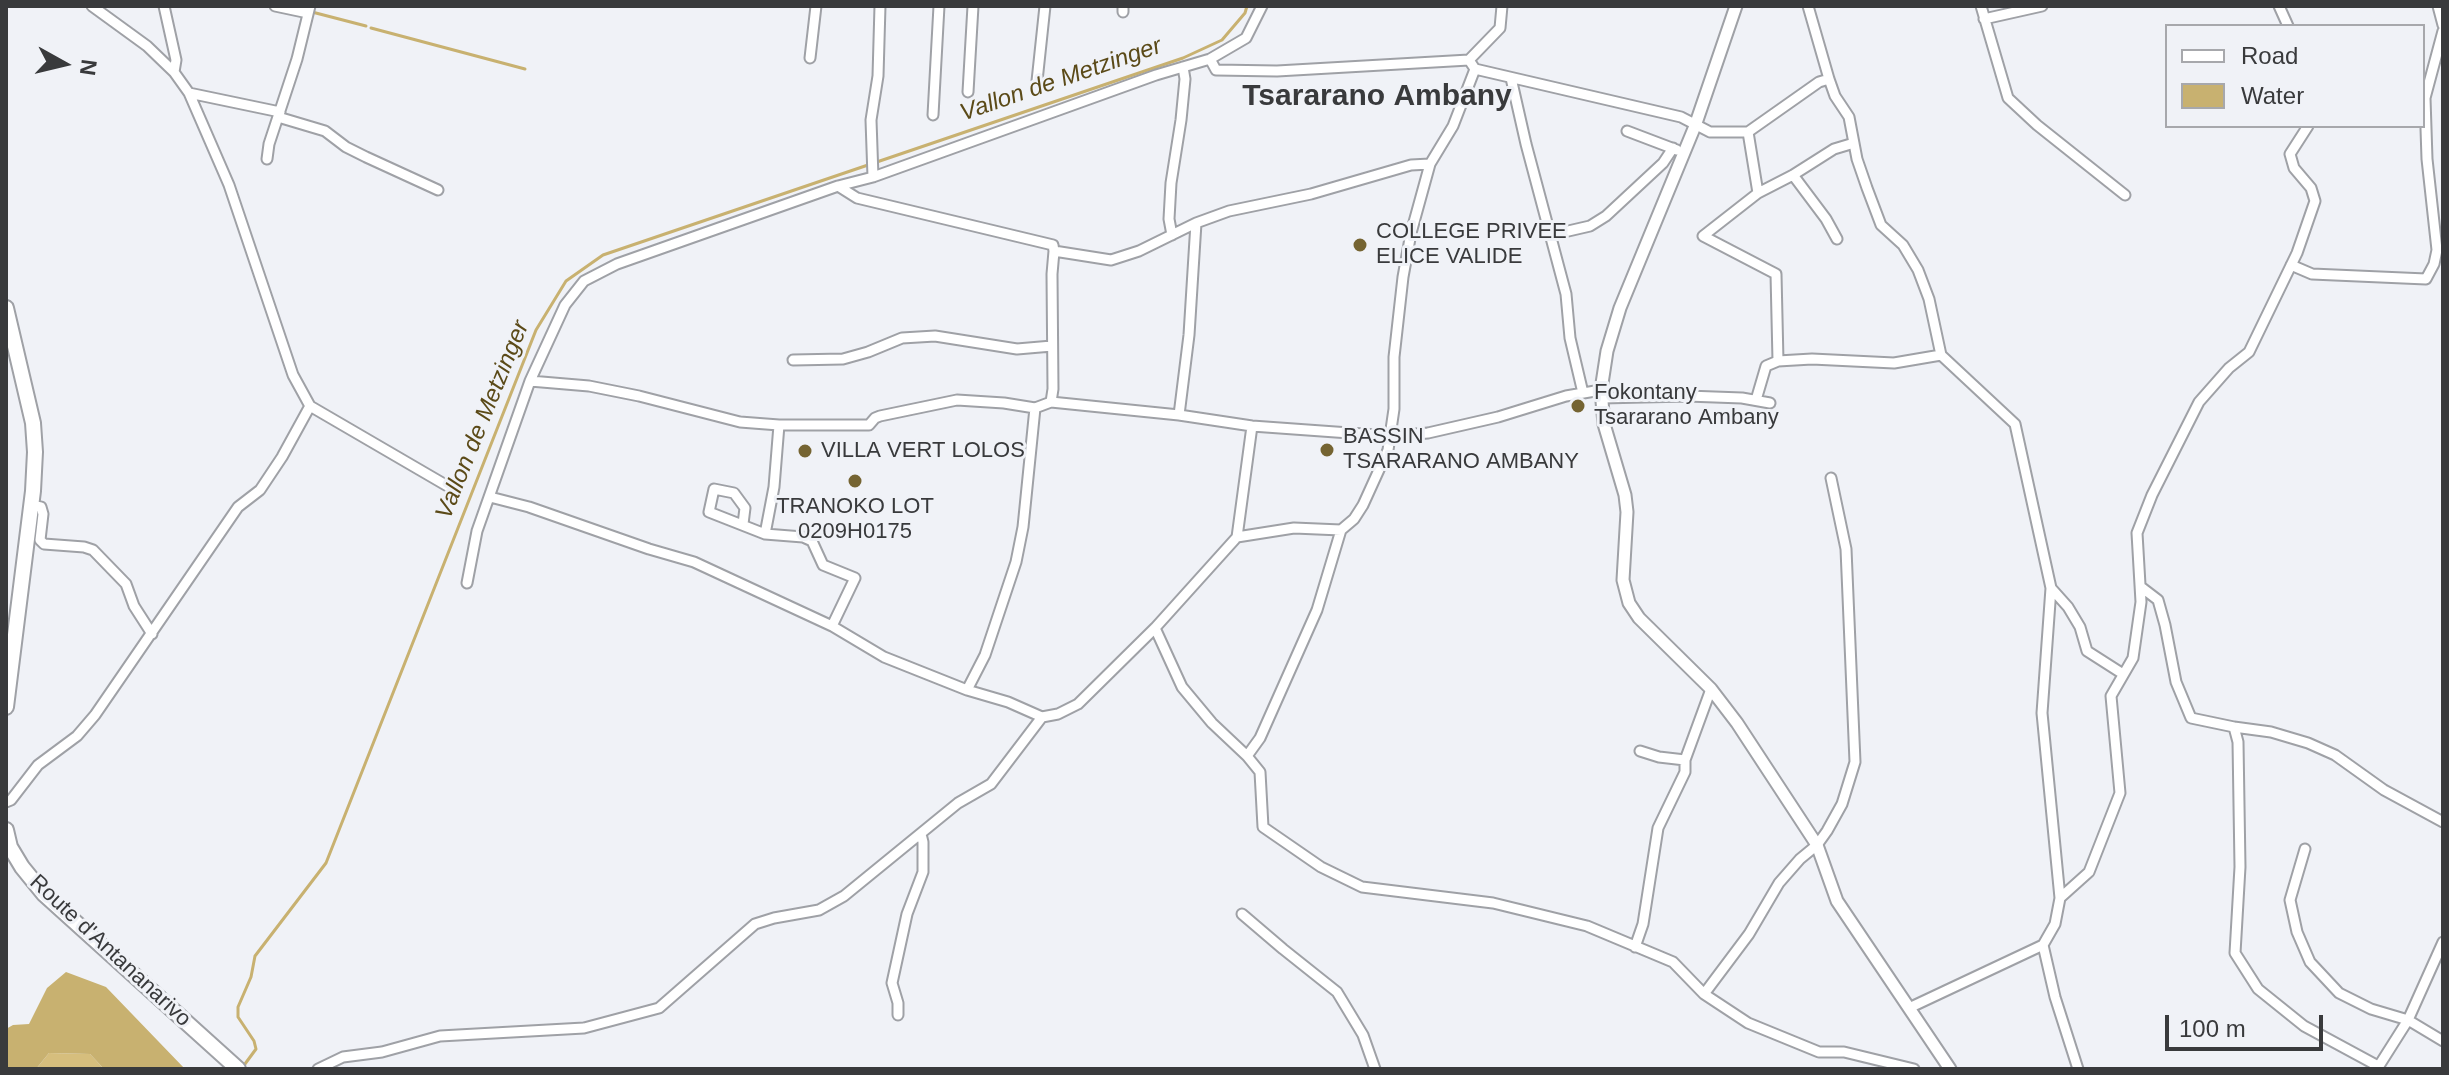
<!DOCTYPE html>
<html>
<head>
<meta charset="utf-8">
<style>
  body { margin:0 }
  #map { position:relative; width:2449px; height:1075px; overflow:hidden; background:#f0f2f7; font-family:Arial,sans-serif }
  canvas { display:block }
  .frame { position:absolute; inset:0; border:8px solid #393a3c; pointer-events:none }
  .legend { position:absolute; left:2165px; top:24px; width:260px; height:104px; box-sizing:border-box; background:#f0f2f7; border:2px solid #a7a8ac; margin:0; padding:10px 14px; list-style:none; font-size:24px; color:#393a3c }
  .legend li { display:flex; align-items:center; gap:16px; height:40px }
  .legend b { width:40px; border:2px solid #a7a8ac }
  .north { position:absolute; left:24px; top:24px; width:80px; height:80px; -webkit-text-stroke:6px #f0f2f7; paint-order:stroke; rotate:98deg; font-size:22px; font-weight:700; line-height:32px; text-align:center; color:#393a3c }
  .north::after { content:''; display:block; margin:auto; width:28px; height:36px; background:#393a3c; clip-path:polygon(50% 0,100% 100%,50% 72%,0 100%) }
  .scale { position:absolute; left:2165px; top:1015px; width:158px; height:36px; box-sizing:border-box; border:4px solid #393a3c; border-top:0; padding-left:10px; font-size:24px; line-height:28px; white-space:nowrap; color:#393a3c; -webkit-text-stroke:6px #f0f2f7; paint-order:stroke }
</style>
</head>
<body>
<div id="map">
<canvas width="2449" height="1075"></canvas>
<div class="frame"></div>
<ul class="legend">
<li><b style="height:10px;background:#fff"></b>Road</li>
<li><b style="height:22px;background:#c8b170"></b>Water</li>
</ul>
<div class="north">N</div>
<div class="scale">100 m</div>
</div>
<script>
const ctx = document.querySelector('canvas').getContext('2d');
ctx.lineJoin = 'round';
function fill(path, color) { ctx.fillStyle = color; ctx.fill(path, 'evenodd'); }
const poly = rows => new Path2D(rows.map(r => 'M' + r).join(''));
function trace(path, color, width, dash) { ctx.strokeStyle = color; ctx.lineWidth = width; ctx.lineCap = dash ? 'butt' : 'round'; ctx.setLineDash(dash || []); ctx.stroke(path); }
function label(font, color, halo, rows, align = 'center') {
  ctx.font = font + ' Arial,sans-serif'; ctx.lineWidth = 6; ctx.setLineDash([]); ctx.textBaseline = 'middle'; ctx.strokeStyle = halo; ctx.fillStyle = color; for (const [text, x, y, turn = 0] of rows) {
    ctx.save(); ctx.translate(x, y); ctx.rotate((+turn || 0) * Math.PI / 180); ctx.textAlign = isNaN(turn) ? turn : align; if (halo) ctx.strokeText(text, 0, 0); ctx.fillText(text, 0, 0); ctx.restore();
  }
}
fill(poly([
  [49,1053,90,1054,104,1069,36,1069]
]), '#d6be7d');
fill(poly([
  [66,972,106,987,185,1069,104,1069,90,1054,49,1053,36,1069,6,1069,6,1029,13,1025,29,1024,47,988]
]), '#c8b170');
trace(poly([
  [312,12,366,26],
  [371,28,525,69],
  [242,1068,256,1049,254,1041,238,1017,238,1007,251,977,255,956,326,863,536,330,566,281,603,255,1183,58,1222,40,1245,13,1247,6]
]), '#c8b170', 3);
const minor = poly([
  [164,6,176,60,174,72],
  [275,6,308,13],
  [1123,6,1123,12],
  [1502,6,1500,28,1469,60,1475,69,1681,117,1710,132,1748,132,1819,82,1829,79],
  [1808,6,1829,79,1835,96,1849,117,1857,159,1867,188,1881,225,1903,245,1918,270,1929,299,1941,355,2015,424,2051,588,2042,713,2060,898,2055,924,2043,945,1909,1008],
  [1981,6,2008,98,2037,125,2125,195],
  [2279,6,2288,26],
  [2438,6,2443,25],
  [1984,19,2042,6],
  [810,58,816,6],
  [1210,59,1216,70,1277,71,1469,60],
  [1511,78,1526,144,1566,294,1570,338,1583,393],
  [1037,81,1045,6],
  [968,92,973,6],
  [189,93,280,112],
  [933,115,939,6],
  [278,117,325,131,346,147,366,157,438,190],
  [1627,131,1677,150],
  [1748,132,1758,193],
  [267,159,269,144,297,59,310,6],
  [1793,175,1826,219,1837,239],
  [873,177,871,120,878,76,880,6],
  [838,186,857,198,1053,245,1054,251,1111,260,1139,251,1196,223,1229,211,1311,194,1411,165,1430,164,1453,126,1475,69],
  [1172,235,1169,219,1171,183,1181,120,1185,79,1183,67],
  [1551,235,1590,226,1606,216,1663,163,1673,148],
  [2291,265,2312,274,2426,279,2434,264,2437,250,2427,159,2425,98,2443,31],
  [793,360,843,359,868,352,902,338,935,336,1017,349,1052,346],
  [1778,361,1776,274,1703,236,1758,193,1793,175,1834,149,1854,143],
  [530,381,589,386,639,396,740,422,779,425,869,425,875,418,880,416,957,400,1004,403,1035,408,1051,402,1179,415,1252,426,1391,436,1428,433,1498,417,1566,396,1601,390],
  [1602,398,1687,396,1742,398,1770,403],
  [1756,400,1766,366,1778,361,1812,359,1894,363,1941,355],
  [1051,402,1053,389,1052,274,1054,251],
  [310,406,456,491],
  [1179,415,1189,335,1196,223],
  [490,497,529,507,649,549,694,562,832,626,884,657,967,690,1008,702,1042,717,1058,714,1078,704,1155,628,1237,537,1252,426],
  [31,505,41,507,43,514,40,540,44,544,84,547,93,550,126,584,134,606,152,634],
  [743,524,745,508,734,493,714,489,709,512,765,534,803,537,812,541,823,565,855,578,832,626],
  [765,534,774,487,779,425],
  [1237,537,1294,528,1341,530],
  [467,583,477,531,530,381,565,305,584,281,617,264,838,186,873,177,1156,75,1210,59,1246,38,1262,6],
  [2141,587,2158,600,2165,625,2176,682,2191,718,2234,727,2238,742,2240,867,2235,953,2258,989,2304,1026,2378,1066],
  [2051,588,2068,607,2080,627,2087,651,2123,674],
  [1155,628,1182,687,1212,723,1247,756,1260,772,1263,827,1321,867,1362,887,1493,903,1587,926,1673,962,1704,994,1748,1023,1819,1052,1844,1052,1914,1069],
  [967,690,985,655,1016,562,1023,527,1035,408],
  [2234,727,2271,732,2308,743,2335,755,2384,790,2443,822],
  [1640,751,1659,757,1685,760],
  [1247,756,1260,738,1317,610,1341,530,1354,519,1363,505,1388,450,1394,409,1394,357,1403,277,1411,233,1430,164],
  [6,802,11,800,38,765,77,736,95,715,238,507,260,490,282,457,310,406,293,375,229,185,189,93,174,72,147,46,92,6],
  [2305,849,2290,900,2297,932,2310,962,2339,993,2371,1009,2408,1020,2443,1041],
  [2060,898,2089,872,2120,793,2111,696,2133,658,2141,602,2137,533,2152,495,2199,402,2229,368,2249,352,2297,253,2315,201,2311,188,2294,168,2290,154,2308,126],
  [1242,914,1283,949,1337,992,1363,1035,1375,1069],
  [2043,945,2055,997,2078,1069],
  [1635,947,1643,924,1658,828,1685,772,1685,760,1711,689],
  [1704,994,1749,934,1779,883,1800,859,1817,845,1827,831,1842,804,1855,762,1846,549,1831,478],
  [898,1015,898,1003,892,983,907,914,923,872,923,842,921,834],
  [318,1069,343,1057,382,1052,440,1036,584,1028,659,1008,755,924,774,918,819,910,844,896,958,803,991,784,1042,717],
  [2377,1069,2408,1020,2443,942]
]);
const tertiary = poly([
  [1736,6,1695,126,1620,308,1607,351,1601,390,1604,424,1625,495,1627,512,1623,580,1629,603,1639,618,1711,689,1737,723,1817,845,1837,901,1950,1069]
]);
const primary = poly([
  [6,308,33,423,35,452,33,491,6,707],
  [6,830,10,847,22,867,44,894,238,1069]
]);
trace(minor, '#9fa1a6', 13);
trace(tertiary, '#9fa1a6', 15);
trace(primary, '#9fa1a6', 18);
trace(minor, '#fff', 9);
trace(tertiary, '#fff', 11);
trace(primary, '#fff', 14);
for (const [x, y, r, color] of [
  [1360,245,8,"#756432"],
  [1578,406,8,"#756432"],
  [1327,450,8,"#756432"],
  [805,451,8,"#756432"],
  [855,481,8,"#756432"]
]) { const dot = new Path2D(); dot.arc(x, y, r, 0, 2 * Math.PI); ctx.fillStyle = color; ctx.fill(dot); trace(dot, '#f0f2f7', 3); }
label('22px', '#393a3c', '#f0f2f7', [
  ["COLLEGE PRIVEE",1376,232],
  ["ELICE VALIDE",1376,257],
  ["Fokontany",1594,393],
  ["Tsararano Ambany",1594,418],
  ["BASSIN",1343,437],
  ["TSARARANO AMBANY",1343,462],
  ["VILLA VERT LOLOS",821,451],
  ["TRANOKO LOT",855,507,"center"],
  ["0209H0175",855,532,"center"]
], 'left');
label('22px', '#393a3c', '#f0f2f7', [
  ["Route d'Antananarivo",110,951,43]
]);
label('italic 24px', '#5b4a18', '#f0f2f7', [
  ["Vallon de Metzinger",1061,80,-19],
  ["Vallon de Metzinger",483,420,-68]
]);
label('bold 30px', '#393a3c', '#f0f2f7', [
  ["Tsararano Ambany",1377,97]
]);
</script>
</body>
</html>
